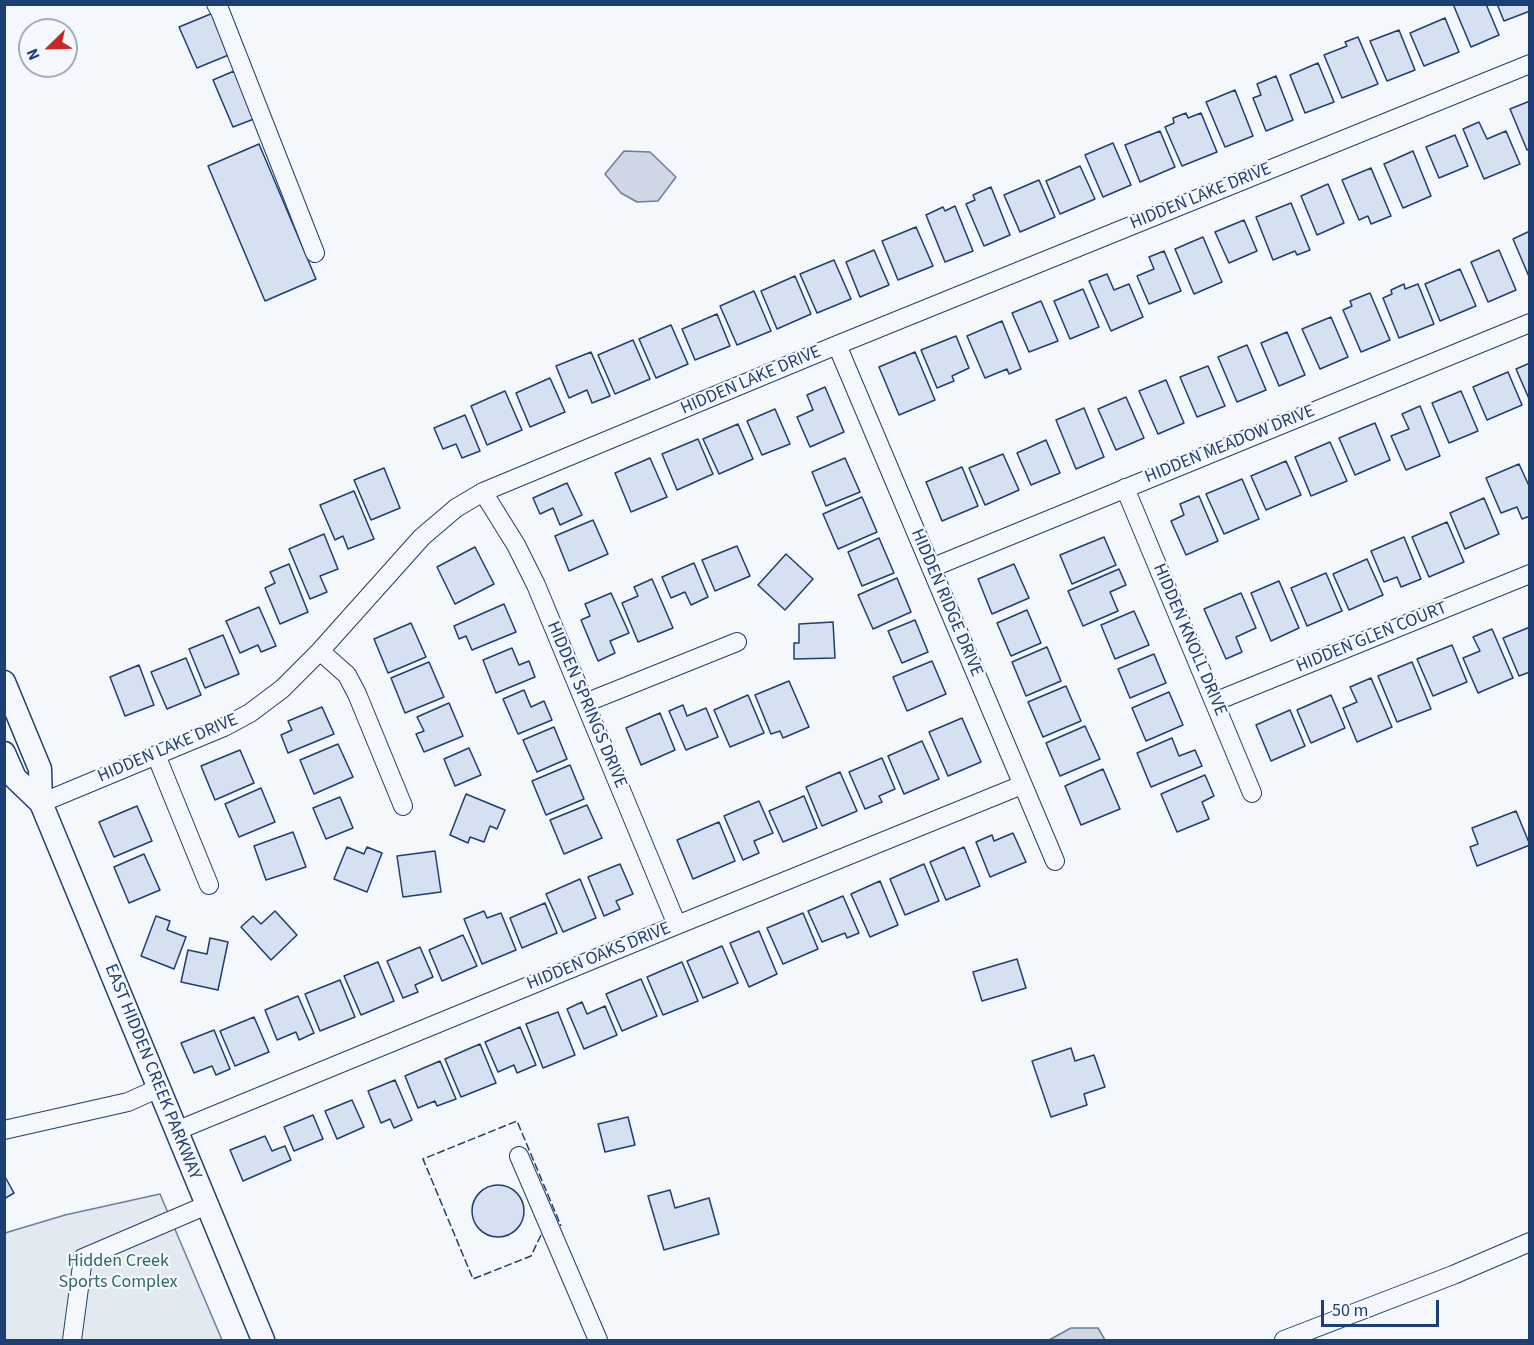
<!DOCTYPE html>
<html>
<head>
<meta charset="utf-8">
<style>
  body { margin:0 }
  #map { position:relative; width:1534px; height:1345px; overflow:hidden; background:#f4f7fb; font-family:"Source Sans 3",sans-serif }
  canvas { display:block }
  .frame { position:absolute; inset:0; border:6px solid #1d3f73; pointer-events:none }
  .north { position:absolute; left:18px; top:18px; width:60px; height:60px; box-sizing:border-box; background:#f4f7fb; border:2px solid #9eadc5; border-radius:50%; rotate:247deg; font-size:16px; font-weight:700; line-height:24px; text-align:center; color:#1d3f73 }
  .north::after { content:''; display:block; margin:auto; width:21px; height:27px; background:#c62828; clip-path:polygon(50% 0,100% 100%,50% 72%,0 100%) }
  .scale { position:absolute; left:1321px; top:1300px; width:118px; height:27px; box-sizing:border-box; border:3px solid #1d3f73; border-top:0; padding-left:8px; font-size:18px; line-height:21px; white-space:nowrap; color:#1d3f73; -webkit-text-stroke:4px #f4f7fb; paint-order:stroke }
</style>
</head>
<body>
<div id="map">
<canvas width="1534" height="1345"></canvas>
<div class="frame"></div>
<div class="north">N</div>
<div class="scale">50 m</div>
</div>
<script>
const ctx = document.querySelector('canvas').getContext('2d');
ctx.lineJoin = 'round';
function fill(path, color) { ctx.fillStyle = color; ctx.fill(path, 'evenodd'); }
const poly = rows => new Path2D(rows.map(r => 'M' + r).join(''));
function trace(path, color, width, dash) { ctx.strokeStyle = color; ctx.lineWidth = width; ctx.lineCap = dash ? 'butt' : 'round'; ctx.setLineDash(dash || []); ctx.stroke(path); }
function label(font, color, halo, rows, align = 'center') {
  ctx.font = font + ' "Source Sans 3",sans-serif'; ctx.lineWidth = 4.5; ctx.setLineDash([]); ctx.textBaseline = 'middle'; ctx.strokeStyle = halo; ctx.fillStyle = color; for (const [text, x, y, turn = 0] of rows) {
    ctx.save(); ctx.translate(x, y); ctx.rotate((+turn || 0) * Math.PI / 180); ctx.textAlign = isNaN(turn) ? turn : align; if (halo) ctx.strokeText(text, 0, 0); ctx.fillText(text, 0, 0); ctx.restore();
  }
}
const green = poly([
  [160,1194,222,1340,5,1340,5,1233,65,1215,160,1194]
]);
fill(green, '#e3e9f0');
trace(green, '#687fa3', 1.5);
const water = poly([
  [624,151,650,152,676,177,658,201,637,202,621,193,605,174,624,151],
  [1071,1328,1098,1328,1105,1340,1049,1340,1071,1328]
]);
fill(water, '#cfd7e4');
trace(water, '#687fa3', 1.5);
const building = poly([
  [1453,4,1486,4,1499,35,1471,47,1453,4],
  [1497,4,1528,4,1530,11,1504,21,1497,4],
  [213,13,231,54,197,68,179,27,213,13],
  [1445,18,1459,52,1424,66,1410,33,1445,18],
  [1399,30,1415,70,1387,81,1370,41,1399,30],
  [1358,37,1378,84,1342,98,1324,55,1347,46,1345,42,1358,37],
  [1318,63,1334,102,1305,113,1290,75,1318,63],
  [234,71,254,119,233,127,213,80,234,71],
  [1276,76,1293,120,1266,131,1253,98,1261,95,1257,84,1276,76],
  [1235,90,1253,136,1225,147,1206,102,1235,90],
  [1530,101,1530,149,1527,150,1510,109,1530,101],
  [1186,113,1188,118,1201,113,1217,152,1182,166,1165,127,1174,123,1173,118,1186,113],
  [1479,122,1487,139,1506,131,1520,164,1484,179,1463,129,1479,122],
  [1160,131,1175,167,1140,182,1125,145,1160,131],
  [1455,135,1468,166,1439,178,1426,147,1455,135],
  [1113,143,1131,185,1103,197,1085,155,1113,143],
  [259,144,316,279,265,301,208,166,259,144],
  [1413,151,1431,196,1403,208,1384,164,1413,151],
  [1080,166,1095,199,1060,214,1046,181,1080,166],
  [1371,168,1391,216,1371,224,1368,216,1359,220,1342,180,1371,168],
  [1039,180,1055,217,1020,232,1004,195,1039,180],
  [1328,184,1344,223,1317,235,1301,196,1328,184],
  [991,187,1010,235,984,246,966,204,975,200,973,195,991,187],
  [1291,203,1310,250,1297,255,1295,251,1273,260,1256,217,1291,203],
  [955,206,973,251,945,262,926,215,943,207,945,211,955,206],
  [1244,220,1257,251,1229,263,1215,232,1244,220],
  [916,227,933,266,898,280,882,241,916,227],
  [1530,231,1530,279,1513,239,1530,231],
  [1203,237,1222,282,1194,294,1175,249,1203,237],
  [874,250,889,285,860,297,846,262,874,250],
  [1499,250,1516,290,1488,302,1471,262,1499,250],
  [1164,251,1181,291,1149,304,1137,276,1154,269,1149,257,1164,251],
  [834,260,851,299,817,313,800,274,834,260],
  [1460,269,1476,306,1440,321,1425,284,1460,269],
  [1107,274,1114,290,1129,284,1143,317,1111,331,1089,281,1107,274],
  [795,276,811,314,777,329,761,291,795,276],
  [1404,284,1405,289,1418,284,1434,324,1399,338,1383,298,1392,294,1391,290,1404,284],
  [1083,289,1099,327,1070,339,1054,301,1083,289],
  [754,291,771,331,737,345,720,306,754,291],
  [1370,293,1390,340,1361,352,1343,310,1352,306,1350,301,1370,293],
  [1041,301,1058,341,1029,352,1012,313,1041,301],
  [717,314,730,346,695,360,682,329,717,314],
  [1331,317,1348,357,1320,369,1302,329,1331,317],
  [1002,321,1021,369,1009,374,1007,369,985,378,967,336,1002,321],
  [671,325,688,364,656,378,639,339,671,325],
  [1287,332,1305,375,1279,386,1261,343,1287,332],
  [956,336,969,368,952,376,954,381,937,388,921,350,956,336],
  [633,340,650,379,615,394,598,355,633,340],
  [1247,345,1266,390,1237,402,1218,357,1247,345],
  [591,352,610,396,592,403,587,390,569,398,556,366,591,352],
  [915,352,935,400,899,415,879,367,915,352],
  [1530,363,1530,401,1516,369,1530,363],
  [1208,366,1225,406,1197,417,1180,377,1208,366],
  [1508,372,1522,405,1487,420,1473,387,1508,372],
  [550,378,565,412,530,427,516,393,550,378],
  [1166,380,1184,423,1158,434,1139,391,1166,380],
  [825,387,844,432,810,447,797,417,813,410,807,395,825,387],
  [505,391,522,430,487,445,471,406,505,391],
  [1461,391,1478,431,1449,443,1432,403,1461,391],
  [1126,397,1144,438,1116,450,1098,409,1126,397],
  [1420,406,1440,456,1406,470,1391,436,1409,429,1402,414,1420,406],
  [1084,408,1104,457,1076,469,1056,420,1084,408],
  [775,409,790,444,762,455,747,421,775,409],
  [465,415,480,451,462,458,456,444,443,449,434,428,465,415],
  [1375,423,1390,460,1355,475,1339,438,1375,423],
  [738,424,753,459,719,474,703,439,738,424],
  [698,439,713,474,677,490,662,454,698,439],
  [1046,440,1060,473,1031,485,1017,453,1046,440],
  [1330,442,1347,481,1311,496,1295,457,1330,442],
  [1003,454,1019,490,985,505,969,468,1003,454],
  [650,458,667,497,631,512,615,473,650,458],
  [845,458,860,492,826,506,812,472,845,458],
  [1286,461,1301,495,1266,510,1251,476,1286,461],
  [1519,464,1530,488,1530,516,1522,519,1517,507,1501,513,1486,478,1519,464],
  [962,467,978,506,942,521,926,482,962,467],
  [384,468,400,508,371,520,354,480,384,468],
  [1242,479,1259,519,1224,534,1206,494,1242,479],
  [567,483,582,515,560,525,553,508,540,514,533,498,567,483],
  [354,491,374,539,348,549,343,536,335,540,320,505,354,491],
  [1199,496,1218,541,1186,555,1171,521,1184,515,1180,504,1199,496],
  [862,497,877,532,838,549,823,514,862,497],
  [1484,498,1499,534,1465,549,1450,513,1484,498],
  [593,520,608,554,569,571,555,536,593,520],
  [1447,522,1464,562,1429,577,1412,537,1447,522],
  [324,534,338,569,320,576,327,592,310,599,289,549,324,534],
  [1104,537,1116,565,1072,584,1060,555,1104,537],
  [1404,537,1421,579,1401,587,1397,577,1384,582,1371,551,1404,537],
  [879,538,894,573,862,586,848,552,879,538],
  [737,546,750,576,715,591,702,560,737,546],
  [475,547,494,584,455,604,437,567,475,547],
  [786,554,813,579,785,610,758,585,786,554],
  [1367,559,1383,595,1349,610,1333,574,1367,559],
  [694,563,708,597,691,605,685,592,671,598,662,577,694,563],
  [289,564,308,612,280,624,265,588,275,583,270,572,289,564],
  [1014,564,1029,598,992,614,978,579,1014,564],
  [1119,569,1126,585,1110,592,1118,611,1083,626,1068,591,1119,569],
  [1326,573,1342,611,1307,626,1291,588,1326,573],
  [897,578,911,612,873,629,858,595,897,578],
  [652,579,673,628,638,642,622,603,638,596,634,587,652,579],
  [1279,581,1299,628,1271,641,1251,593,1279,581],
  [611,593,629,633,610,641,615,653,598,661,581,620,590,616,585,604,611,593],
  [1241,593,1256,628,1236,637,1242,652,1226,659,1204,609,1241,593],
  [504,604,516,632,472,650,466,636,459,639,454,626,504,604],
  [259,607,276,646,261,652,258,645,240,653,226,621,259,607],
  [1027,610,1041,643,1011,656,997,623,1027,610],
  [1134,611,1149,645,1115,659,1101,625,1134,611],
  [915,620,928,652,902,663,888,631,915,620],
  [833,622,835,658,794,659,794,643,799,643,799,624,833,622],
  [411,623,426,657,388,673,374,639,411,623],
  [1530,627,1530,672,1519,676,1503,638,1530,627],
  [1492,629,1513,678,1478,693,1463,658,1480,651,1473,637,1492,629],
  [223,635,239,674,205,688,189,649,223,635],
  [1452,645,1467,682,1433,696,1417,659,1452,645],
  [1047,647,1061,681,1026,696,1012,662,1047,647],
  [512,648,519,665,529,661,535,677,496,693,483,660,512,648],
  [1154,654,1166,683,1130,698,1118,669,1154,654],
  [186,658,201,695,167,709,151,672,186,658],
  [932,661,946,694,907,711,893,677,932,661],
  [429,662,444,697,405,713,391,678,429,662],
  [1412,662,1431,709,1397,722,1378,676,1412,662],
  [139,665,154,705,125,716,110,677,139,665],
  [1371,678,1392,727,1357,742,1343,708,1357,702,1350,687,1371,678],
  [789,681,809,727,783,738,780,731,771,734,755,695,789,681],
  [1066,686,1081,721,1043,737,1028,702,1066,686],
  [524,690,531,707,544,701,552,720,518,734,503,699,524,690],
  [1169,692,1183,725,1146,741,1132,708,1169,692],
  [748,695,764,733,730,747,714,710,748,695],
  [1331,695,1345,728,1311,743,1297,710,1331,695],
  [449,703,463,736,424,752,416,734,424,731,417,717,449,703],
  [683,705,687,716,706,708,718,737,686,750,669,711,683,705],
  [322,707,334,734,288,753,281,735,292,730,288,721,322,707],
  [1290,710,1305,746,1271,761,1256,725,1290,710],
  [660,713,675,750,641,765,626,728,660,713],
  [962,718,981,762,948,776,929,732,962,718],
  [1085,726,1100,759,1060,776,1046,743,1085,726],
  [554,727,567,759,537,772,523,740,554,727],
  [1172,738,1179,756,1195,750,1202,766,1151,787,1137,753,1172,738],
  [922,741,939,779,904,794,888,756,922,741],
  [338,744,353,777,314,794,300,760,338,744],
  [469,748,481,775,455,786,444,759,469,748],
  [240,750,254,783,215,800,201,766,240,750],
  [882,758,895,789,879,796,882,802,865,809,849,772,882,758],
  [570,765,584,799,546,815,532,781,570,765],
  [1103,769,1120,809,1081,825,1065,786,1103,769],
  [840,772,857,811,822,826,806,787,840,772],
  [1205,775,1214,796,1202,802,1209,819,1177,832,1161,794,1205,775],
  [261,788,275,822,239,837,225,804,261,788],
  [466,794,505,810,497,829,490,826,484,842,470,837,468,843,450,835,466,794],
  [804,796,817,828,783,842,769,811,804,796],
  [340,797,353,828,326,839,313,808,340,797],
  [759,801,773,833,754,841,759,853,743,860,724,816,759,801],
  [587,805,602,838,564,854,550,820,587,805],
  [137,806,152,841,114,857,99,822,137,806],
  [1516,811,1530,845,1477,866,1470,847,1478,844,1472,828,1516,811],
  [719,822,735,861,693,879,677,840,719,822],
  [293,832,306,867,266,880,254,846,293,832],
  [1013,833,1026,862,990,877,976,842,992,835,994,841,1013,833],
  [347,847,364,854,367,847,382,853,367,892,334,879,347,847],
  [964,847,980,886,946,900,930,862,964,847],
  [435,851,441,892,403,897,397,856,435,851],
  [144,854,160,890,129,903,114,867,144,854],
  [620,864,633,894,616,901,620,909,604,916,588,877,620,864],
  [924,864,939,901,905,915,890,879,924,864],
  [580,879,596,918,563,932,546,894,580,879],
  [880,881,898,925,870,937,851,894,880,881],
  [843,896,859,933,847,938,845,933,822,942,808,911,843,896],
  [545,903,557,933,522,948,510,918,545,903],
  [275,911,297,935,271,960,241,927,253,916,261,924,275,911],
  [484,911,487,918,501,913,516,950,482,964,464,919,484,911],
  [803,913,818,949,783,964,767,928,803,913],
  [156,916,170,921,167,930,186,937,174,969,141,956,156,916],
  [759,931,777,974,749,987,730,943,759,931],
  [463,935,477,966,442,981,429,950,463,935],
  [210,938,228,942,218,990,181,982,188,950,207,954,210,938],
  [722,946,738,983,703,998,687,961,722,946],
  [420,947,433,977,415,985,418,992,403,998,387,961,420,947],
  [1017,959,1026,988,982,1001,973,972,1017,959],
  [378,962,394,1001,361,1015,344,976,378,962],
  [682,962,698,1001,663,1015,647,977,682,962],
  [641,979,657,1016,622,1031,606,994,641,979],
  [340,980,355,1017,320,1031,305,994,340,980],
  [298,996,314,1033,299,1040,296,1032,277,1040,265,1010,298,996],
  [582,1002,587,1014,605,1006,617,1035,584,1049,567,1009,582,1002],
  [558,1012,575,1055,543,1068,526,1024,558,1012],
  [254,1017,269,1052,235,1066,220,1031,254,1017],
  [520,1027,536,1065,517,1073,514,1065,498,1072,485,1042,520,1027],
  [214,1030,230,1069,216,1075,212,1066,194,1073,181,1043,214,1030],
  [480,1044,496,1083,461,1097,445,1059,480,1044],
  [1071,1048,1075,1061,1094,1055,1105,1087,1084,1094,1087,1105,1051,1117,1032,1061,1071,1048],
  [440,1061,456,1099,437,1106,435,1101,418,1108,405,1076,440,1061],
  [395,1080,412,1120,394,1128,390,1119,381,1123,368,1091,395,1080],
  [352,1100,364,1127,337,1139,325,1111,352,1100],
  [313,1115,323,1139,294,1151,284,1127,313,1115],
  [628,1117,635,1145,605,1152,598,1124,628,1117],
  [265,1136,272,1151,285,1146,291,1160,243,1181,230,1150,265,1136],
  [4,1175,14,1193,4,1199,4,1175],
  '472 1211a26 26 0 1 1 52 0a26 26 0 1 1-52 0Z',
  [670,1190,675,1208,709,1198,719,1234,664,1250,648,1196,670,1190]
]);
fill(building, '#d5e0f0');
trace(building, '#1d3f73', 1.5);
const minor = poly([
  [216,4,220,11,315,253],
  [837,345,1055,861],
  [1125,488,1252,793],
  [483,492,516,545,536,585,677,925],
  [931,568,1530,323],
  [320,651,347,675,357,694,403,806],
  [1214,702,1530,574],
  [585,703,737,642],
  [156,755,209,885],
  [41,803,224,727,250,713,282,689,320,651,422,537,456,508,483,492,837,345,1530,64],
  [4,1130,128,1102,159,1088],
  [176,1131,677,925,1022,785],
  [519,1156,598,1340],
  [72,1340,83,1258,207,1205],
  [1284,1340,1453,1275,1530,1242]
]);
const major = poly([
  [4,682,40,769,41,803,263,1340],
  [4,753,15,778,41,803]
]);
trace(minor, '#1d3f73', 20);
trace(major, '#1d3f73', 25);
trace(minor, '#f4f7fb', 18);
trace(major, '#f4f7fb', 22);
trace(poly([
  [541,1235,531,1256,473,1279,423,1159,517,1121,561,1226]
]), '#1d3f73', 1.5, [8, 3]);
label('18px', '#1d3f73', '#f4f7fb', [
  ["HIDDEN LAKE DRIVE",1201,197,-22],
  ["HIDDEN LAKE DRIVE",751,381,-23],
  ["HIDDEN MEADOW DRIVE",1230,445,-22],
  ["HIDDEN RIDGE DRIVE",946,603,67],
  ["HIDDEN GLEN COURT",1372,638,-22],
  ["HIDDEN KNOLL DRIVE",1189,640,67],
  ["HIDDEN SPRINGS DRIVE",586,705,67],
  ["HIDDEN LAKE DRIVE",168,749,-23],
  ["HIDDEN OAKS DRIVE",599,957,-22],
  ["EAST HIDDEN CREEK PARKWAY",152,1072,68]
]);
label('18px', '#2c6c60', '#f4f7fb', [
  ["Hidden Creek",118,1262],
  ["Sports Complex",118,1283]
]);
</script>
</body>
</html>
